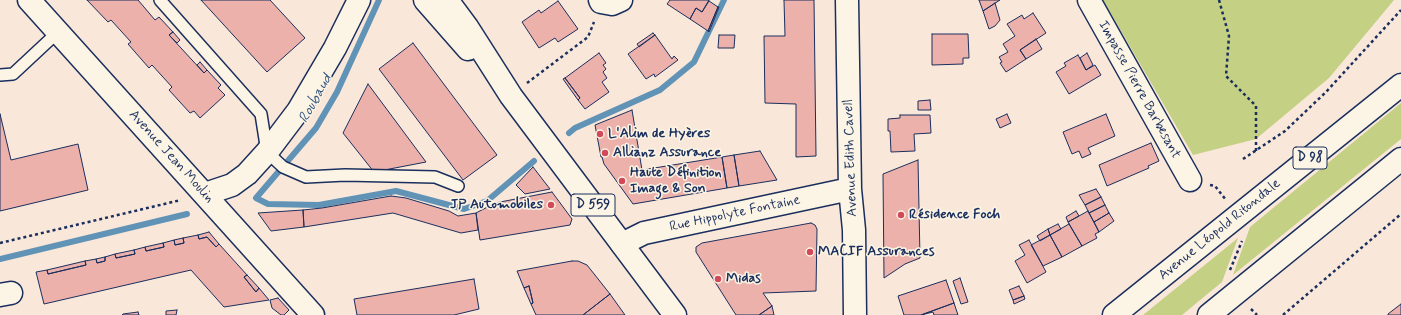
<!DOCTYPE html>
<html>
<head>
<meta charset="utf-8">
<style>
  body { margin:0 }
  canvas { display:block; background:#f9e7d9 }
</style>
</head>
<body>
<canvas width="1401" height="315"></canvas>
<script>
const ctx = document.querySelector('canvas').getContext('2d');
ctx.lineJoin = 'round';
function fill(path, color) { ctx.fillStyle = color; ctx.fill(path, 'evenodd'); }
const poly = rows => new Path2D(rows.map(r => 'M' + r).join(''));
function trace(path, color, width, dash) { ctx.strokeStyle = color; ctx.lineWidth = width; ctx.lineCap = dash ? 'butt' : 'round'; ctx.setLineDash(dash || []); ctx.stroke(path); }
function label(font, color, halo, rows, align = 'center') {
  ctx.font = font + ' Mynerve,sans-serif'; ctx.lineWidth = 3; ctx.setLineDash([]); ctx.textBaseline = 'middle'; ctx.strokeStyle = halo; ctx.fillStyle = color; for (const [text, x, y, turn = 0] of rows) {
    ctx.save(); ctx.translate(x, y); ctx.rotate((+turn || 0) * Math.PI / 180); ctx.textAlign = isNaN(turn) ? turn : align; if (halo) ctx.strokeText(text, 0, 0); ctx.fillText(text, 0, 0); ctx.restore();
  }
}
fill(poly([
  [1103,0,1394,0,1329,78,1256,139,1193,155],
  [1401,103,1401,139,1233,275,1250,227],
  [1238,238,1222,282,1182,315,1143,315]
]), '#c4d084');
trace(poly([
  [379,0,337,92,316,128,256,198,268,204,319,205,396,191,464,209,487,201,534,161],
  [569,133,575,128,660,90,694,62,724,0],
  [0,259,187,214]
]), '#6193b6', 6);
const building = poly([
  [87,0,138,0,155,20,159,17,173,32,169,35,204,73,207,70,221,85,218,88,225,95,200,118,194,111,190,113,169,90,172,87,152,65,149,68,128,44,131,42,111,20,108,22,87,0],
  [201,0,270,0,305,38,267,72,201,0],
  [670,0,709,0,702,12,696,8,690,19,667,4,670,0],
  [784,0,814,0,816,156,796,157,796,104,765,103,764,36,785,36,784,0],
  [979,0,1000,0,983,11,979,0],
  [558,1,578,29,558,42,555,38,539,48,522,22,539,10,541,13,558,1],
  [709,1,718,7,708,31,690,19,696,8,702,12,709,1],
  [995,3,1000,20,995,26,989,29,983,11,995,3],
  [718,7,719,7,709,32,708,31,718,7],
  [1033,13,1046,33,1020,50,1026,59,1006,72,1000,63,1002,62,999,57,1008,52,1003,44,1015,36,1007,24,1022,15,1024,19,1033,13],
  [173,32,180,40,177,43,169,35,173,32],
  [653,33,655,35,639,47,637,44,653,33],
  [932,34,968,34,969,58,963,58,963,64,932,65,932,34],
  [655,35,672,59,674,56,678,60,655,77,654,74,646,79,628,54,655,35],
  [719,35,735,35,734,48,718,48,719,35],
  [1036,39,1042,49,1026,59,1020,50,1036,39],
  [413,43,497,155,463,180,379,69,413,43],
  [599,53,606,63,603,65,606,69,603,72,607,78,602,82,609,92,585,109,578,100,580,98,565,78,599,53],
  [1087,53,1093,65,1086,70,1080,58,1087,53],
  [1078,55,1086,70,1095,65,1101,75,1069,94,1056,72,1066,66,1064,63,1078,55],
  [200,62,207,70,204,73,197,65,200,62],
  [565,78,580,98,578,100,563,79,565,78],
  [368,84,426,162,374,172,343,133,368,84],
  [930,100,931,110,918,110,918,101,930,100],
  [632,110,642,170,722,157,727,188,633,204,604,164,602,157,601,157,595,125,632,110],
  [0,114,11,160,78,144,88,190,0,211,0,114],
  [1007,114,1011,123,1000,128,996,119,1007,114],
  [1106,114,1115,136,1088,148,1091,154,1082,158,1079,151,1072,154,1063,132,1106,114],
  [900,115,930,115,931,133,914,134,915,151,891,152,890,131,888,131,888,119,900,118,900,115],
  [1151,143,1159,161,1148,166,1149,168,1107,186,1099,165,1151,143],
  [760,151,777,180,739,186,734,155,760,151],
  [734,155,739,186,727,188,722,157,734,155],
  [918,160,920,258,905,264,884,278,883,174,918,160],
  [533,167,550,189,525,194,516,185,533,167],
  [1096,189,1101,197,1085,205,1079,195,1096,189],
  [552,192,572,219,570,225,480,240,476,213,495,203,552,192],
  [391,196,406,198,449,211,458,216,476,213,478,230,461,233,393,213,304,227,303,210,322,208,391,196],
  [1101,197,1105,205,1089,213,1085,205,1101,197],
  [1105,205,1109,213,1094,222,1089,213,1105,205],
  [303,210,304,227,271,231,258,213,303,210],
  [1076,211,1079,216,1068,222,1066,217,1076,211],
  [1088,211,1099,232,1095,234,1097,238,1082,246,1068,222,1088,211],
  [1109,213,1114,221,1099,232,1094,222,1109,213],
  [811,223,815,225,817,229,816,291,763,293,772,306,759,315,736,315,696,252,696,247,702,243,811,223],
  [1058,224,1061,229,1050,235,1048,229,1058,224],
  [1069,224,1082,246,1062,257,1050,235,1069,224],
  [1048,229,1050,235,1040,241,1037,236,1048,229],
  [209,232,219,244,216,247,207,237,199,239,198,235,209,232],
  [198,235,199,239,207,237,216,247,219,244,247,275,244,277,256,292,259,288,269,300,224,307,191,270,44,304,36,272,47,270,48,274,86,265,85,261,96,259,97,263,105,261,105,257,115,254,116,258,135,254,134,250,145,247,146,251,164,247,163,243,174,240,175,245,184,243,183,238,198,235],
  [1050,235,1062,257,1043,266,1031,245,1050,235],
  [183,238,184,243,175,245,174,240,183,238],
  [1029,240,1046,272,1027,283,1015,261,1025,255,1019,245,1029,240],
  [163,243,164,247,146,251,145,247,163,243],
  [134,250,135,254,116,258,115,254,134,250],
  [105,257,105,261,97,263,96,259,105,257],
  [85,261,86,265,48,274,47,270,85,261],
  [572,261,578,261,587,265,610,294,583,315,536,315,531,304,533,303,529,286,524,288,517,271,572,261],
  [247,275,259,288,256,292,244,277,247,275],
  [960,278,968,302,961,304,953,281,960,278],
  [474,279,479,309,454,315,357,315,354,299,474,279],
  [946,280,954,303,921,315,904,315,898,296,946,280],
  [529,286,533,303,531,304,524,288,529,286],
  [1019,286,1024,296,1013,300,1009,290,1019,286],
  [610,294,625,315,583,315,610,294],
  [1024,296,1025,299,1014,304,1013,300,1024,296],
  [278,298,289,310,284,315,281,315,272,308,270,300,278,298],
  [954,303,958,315,934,315,933,312,921,315,954,303],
  [1401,304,1401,315,1388,315,1388,314,1401,304],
  [772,306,774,315,759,315,772,306],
  [177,310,176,315,166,315,166,311,177,310],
  [138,312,139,315,122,315,123,314,138,312]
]);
fill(building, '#ecb1ab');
trace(building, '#1b2f5e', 1);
const lane = poly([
  [160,0,261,114,267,152,283,167,306,177,345,175,435,177,458,186],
  [0,75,13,74,58,32]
]);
const street = poly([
  [29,0,313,315],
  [600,0,601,2,612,4,621,0],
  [847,0,850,189,854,230,855,315],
  [1089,0,1190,180],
  [205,194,232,185,247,174,267,152,298,111,335,48,359,0],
  [622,244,644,233,850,189],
  [0,295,11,293]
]);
const primary = poly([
  [425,0,468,49],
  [447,0,467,27,511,96,675,315]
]);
const highway = poly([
  [1114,315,1401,85],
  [1209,315,1401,159]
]);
trace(lane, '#1b2f5e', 14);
trace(street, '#1b2f5e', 25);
trace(primary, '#1b2f5e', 25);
trace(highway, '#1b2f5e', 25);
trace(poly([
  [1219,0,1229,36,1226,76,1256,106,1256,151],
  [527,83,588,37,594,22],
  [1243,159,1285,131,1326,92,1401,10],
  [1210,185,1215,186,1226,200],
  [0,243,181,200],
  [1230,270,1242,241],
  [1251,309,1257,315],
  [1283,315,1401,214]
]), '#1b2f5e', 2.5, [3, 3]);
trace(lane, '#fcf5e5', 11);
trace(street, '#fcf5e5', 22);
trace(primary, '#fcf5e5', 22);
trace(highway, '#fcf5e5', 22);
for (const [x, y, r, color] of [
  [600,134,4,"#d1495b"],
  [605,153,4,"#d1495b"],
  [622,181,4,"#d1495b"],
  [551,205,4,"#d1495b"],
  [901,215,4,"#d1495b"],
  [810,252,4,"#d1495b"],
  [718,279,4,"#d1495b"]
]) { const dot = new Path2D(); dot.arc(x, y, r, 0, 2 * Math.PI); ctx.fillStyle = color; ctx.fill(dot); trace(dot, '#fcf5e5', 1.5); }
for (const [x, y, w] of [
  [1310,158,34],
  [593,205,44]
]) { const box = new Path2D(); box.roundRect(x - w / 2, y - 11, w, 22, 3); ctx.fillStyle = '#fcf5e5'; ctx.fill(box); trace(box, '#1b2f5e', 1); }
label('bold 13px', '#1b2f5e', null, [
  ["D 98",1310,158],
  ["D 559",593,205]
]);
label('14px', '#1b2f5e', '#fcf5e5', [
  ["Impasse Pierre Barbesant",1139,90,61],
  ["Avenue Jean Moulin",171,157,48],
  ["Avenue Edith Cavell",851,158,-92],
  ["Rue Hippolyte Fontaine",735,214,-12],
  ["Avenue Léopold Ritondale",1220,230,-39]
]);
label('bold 14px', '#1b2f5e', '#fcf5e5', [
  ["L'Alim de Hyères",608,134],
  ["Allianz Assurance",613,153],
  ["Haute Définition",630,173],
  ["Image & Son",630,189],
  ["JP Automobiles",543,205,"right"],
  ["Résidence Foch",909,215],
  ["MACIF Assurances",818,252],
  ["Midas",726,279]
], 'left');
label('italic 15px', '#385882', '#fcf5e5', [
  ["Roubaud",316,99,-61]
]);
</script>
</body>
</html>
